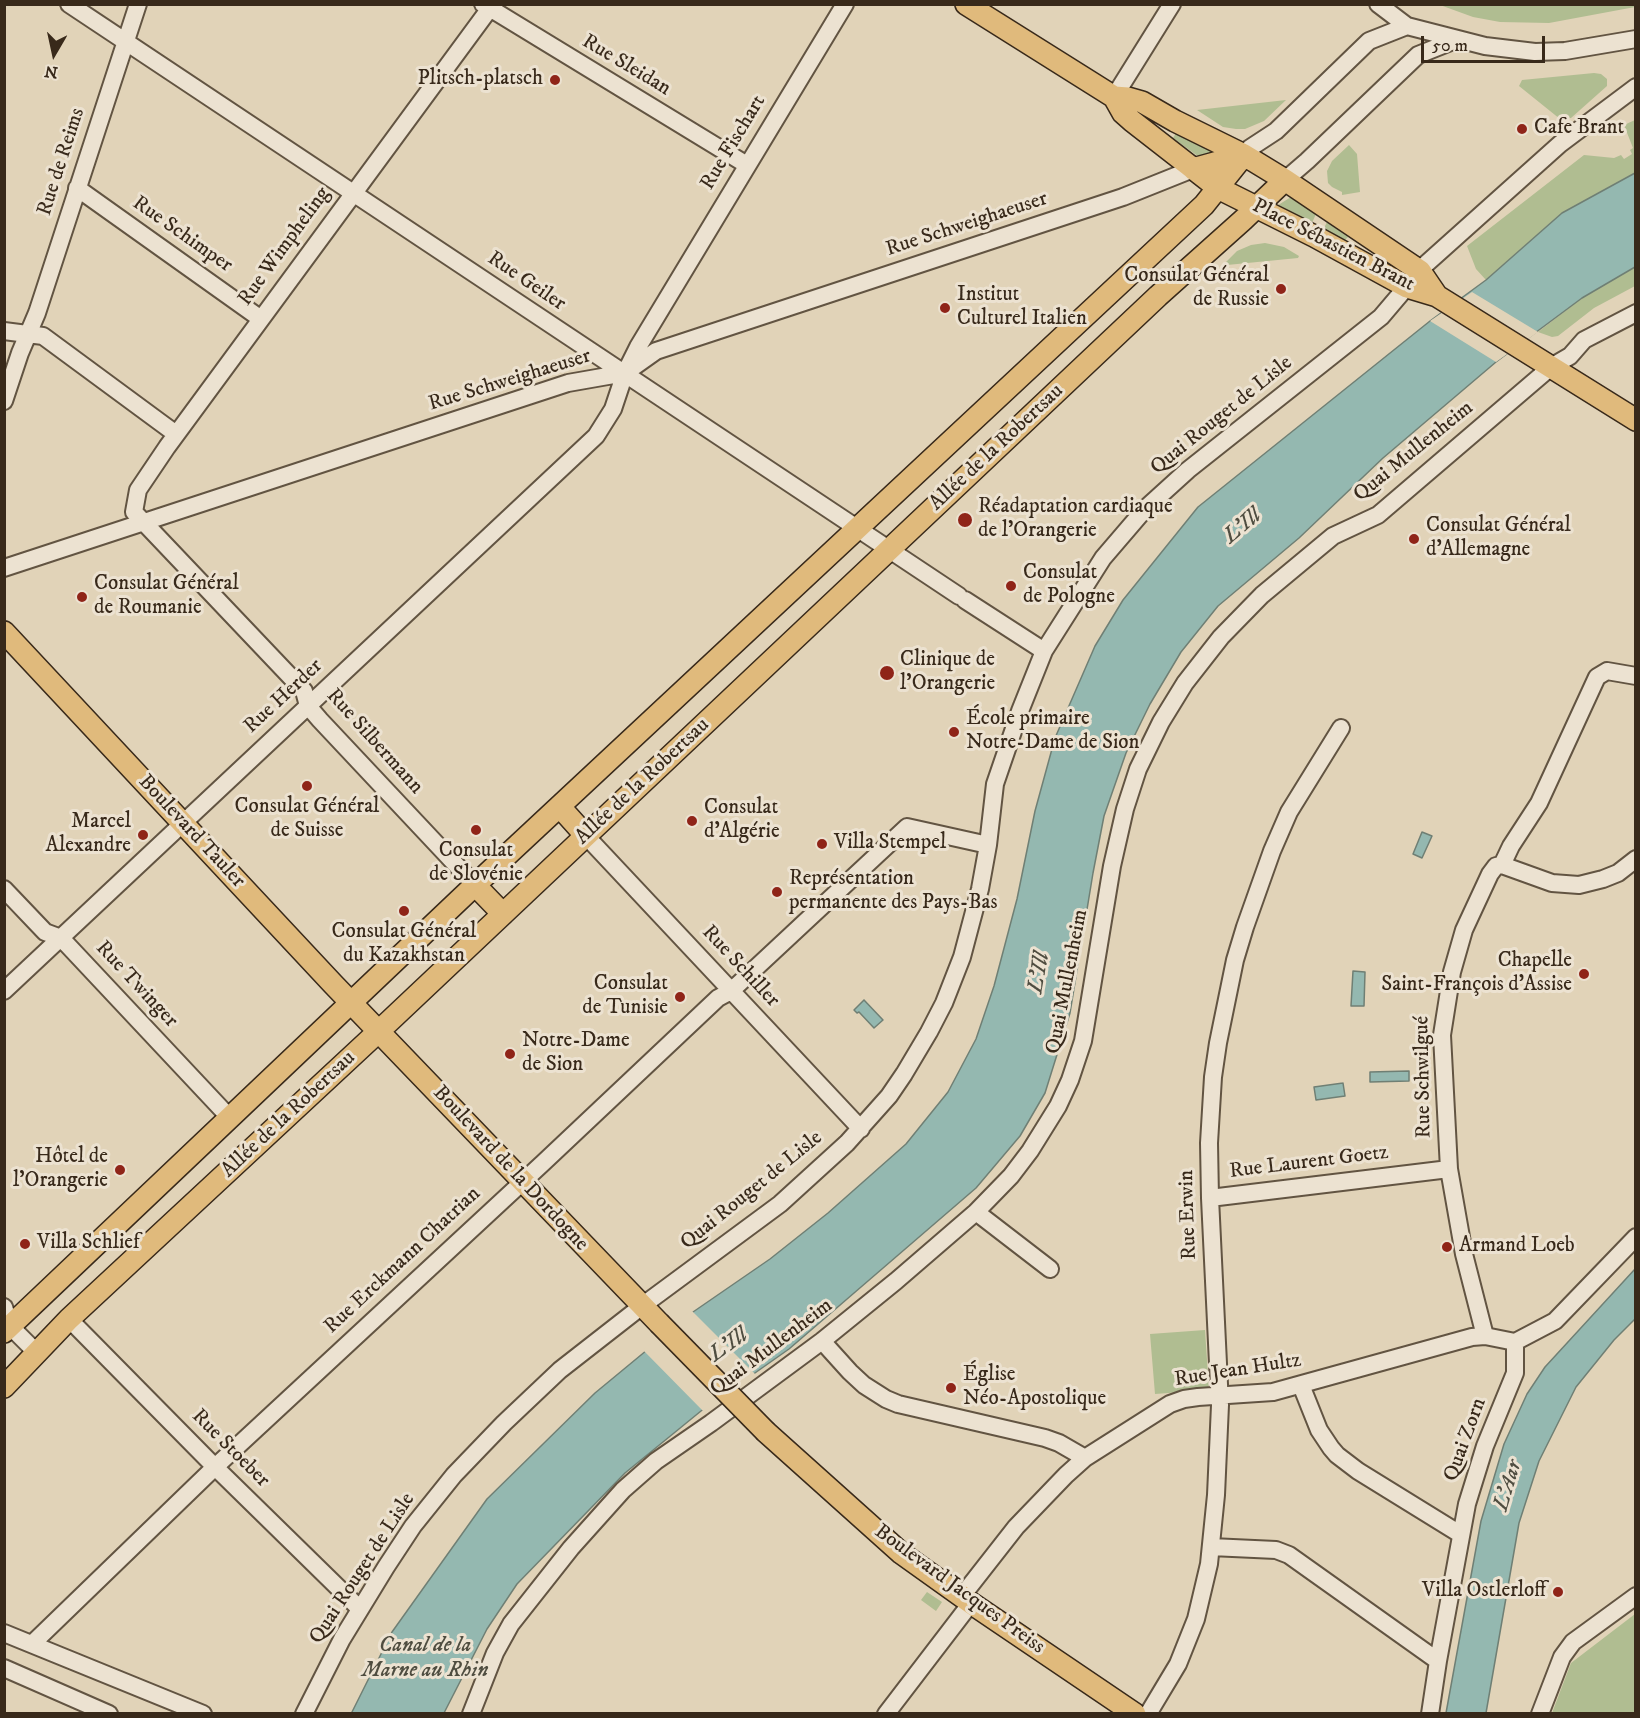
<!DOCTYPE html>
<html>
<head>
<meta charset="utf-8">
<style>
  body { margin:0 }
  #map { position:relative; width:1640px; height:1718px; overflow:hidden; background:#e1d3b8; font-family:"IM FELL DW Pica",serif }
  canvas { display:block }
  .frame { position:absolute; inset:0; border:6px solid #38291a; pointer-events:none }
  .north { position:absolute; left:24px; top:24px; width:60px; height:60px; -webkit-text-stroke:4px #ece2d1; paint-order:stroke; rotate:189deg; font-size:16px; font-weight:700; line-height:24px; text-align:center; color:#38291a }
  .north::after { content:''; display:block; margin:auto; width:21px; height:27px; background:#38291a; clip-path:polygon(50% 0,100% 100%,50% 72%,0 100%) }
  .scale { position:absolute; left:1421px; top:36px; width:124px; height:27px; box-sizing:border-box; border:3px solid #38291a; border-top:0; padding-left:8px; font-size:18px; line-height:21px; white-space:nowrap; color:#38291a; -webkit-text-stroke:4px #ece2d1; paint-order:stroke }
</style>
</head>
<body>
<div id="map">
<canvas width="1640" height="1718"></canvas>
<div class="frame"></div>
<div class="north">N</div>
<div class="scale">50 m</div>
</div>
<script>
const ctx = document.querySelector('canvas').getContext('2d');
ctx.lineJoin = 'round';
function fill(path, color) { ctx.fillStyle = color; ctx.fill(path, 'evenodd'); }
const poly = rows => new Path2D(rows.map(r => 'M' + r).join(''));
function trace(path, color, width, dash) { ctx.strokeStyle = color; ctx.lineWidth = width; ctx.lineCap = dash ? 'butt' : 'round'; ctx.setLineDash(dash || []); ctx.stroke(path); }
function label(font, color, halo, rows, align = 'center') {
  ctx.font = font + ' "IM FELL DW Pica",serif'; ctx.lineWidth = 6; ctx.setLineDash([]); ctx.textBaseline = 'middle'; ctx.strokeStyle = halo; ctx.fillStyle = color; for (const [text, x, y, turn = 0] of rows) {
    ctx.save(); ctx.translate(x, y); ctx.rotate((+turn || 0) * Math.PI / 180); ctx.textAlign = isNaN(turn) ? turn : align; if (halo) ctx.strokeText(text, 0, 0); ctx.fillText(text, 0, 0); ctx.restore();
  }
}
fill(poly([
  [1635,4,1635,7,1549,23,1500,22,1473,17,1440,5],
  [1594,73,1601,74,1607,79,1607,86,1571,118,1560,119,1519,86,1522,80],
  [1286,100,1264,121,1245,129,1236,129,1223,127,1197,110],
  [1635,120,1635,173,1562,213,1486,280,1476,269,1467,246,1584,155,1614,158,1621,155,1624,159,1632,154,1630,150,1633,148,1624,125],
  [1176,133,1214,151,1199,157,1173,138],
  [1349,145,1357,154,1360,192,1342,195,1342,192,1332,187,1328,183,1327,171,1332,161],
  [1291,197,1316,214,1311,225,1275,207],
  [1327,222,1348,237,1343,242,1322,232],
  [1265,243,1284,247,1299,256,1298,258,1227,265,1225,263,1237,251,1251,245],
  [1635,267,1635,286,1594,308,1558,336,1552,337,1538,332,1582,298],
  [1205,1330,1209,1390,1155,1394,1150,1334],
  [927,1592,942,1602,936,1611,921,1600],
  [1635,1614,1635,1713,1552,1713,1571,1663]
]), '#b0bd91');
const water = poly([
  [1635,173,1635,267,1582,298,1496,362,1383,458,1299,538,1218,606,1181,652,1150,704,1126,753,1104,816,1093,873,1070,1013,1045,1093,1020,1136,976,1188,789,1349,701,1411,625,1473,517,1584,487,1629,444,1713,351,1714,392,1632,487,1499,595,1393,693,1312,770,1259,828,1213,906,1144,948,1092,976,1039,994,986,1017,899,1035,811,1055,738,1095,646,1123,600,1198,507,1430,321,1486,280,1562,213,1635,173],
  [1422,832,1432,836,1422,858,1413,854,1422,832],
  [1353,971,1365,972,1364,1006,1351,1006,1353,971],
  [864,1000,883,1020,874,1028,859,1012,857,1013,854,1010,864,1000],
  [1409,1071,1409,1081,1370,1082,1370,1072,1409,1071],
  [1343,1083,1345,1096,1316,1100,1314,1087,1343,1083],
  [1635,1269,1635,1319,1614,1340,1576,1387,1539,1461,1519,1523,1486,1713,1446,1713,1481,1521,1504,1444,1527,1394,1545,1367,1635,1269]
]);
fill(water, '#94b8b0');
trace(water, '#6f7f74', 1.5);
fill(poly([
  [1472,292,1538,332,1496,362,1430,321],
  [691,1310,756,1375,704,1412,643,1350]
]), '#e1d3b8');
const minor = poly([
  [69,4,959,596],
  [483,4,747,165],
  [1378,4,1407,26,1485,46,1535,52,1565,51,1636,39],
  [1114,97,1172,4],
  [1244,155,1250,148,1276,131,1369,41,1407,26],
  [1285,180,1307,161,1418,55,1458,39],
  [77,188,261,319],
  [4,331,43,336,176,434],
  [4,401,20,353,37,313,138,4],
  [4,568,568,383,625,373,656,351,1123,197,1193,169],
  [965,600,1044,651],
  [586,836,861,1129],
  [1502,865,1552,883,1579,885,1603,879,1618,873,1636,859],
  [475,885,320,720,308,706,304,691,134,512,138,490,167,447,493,4],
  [4,889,45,932,61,938,230,1118],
  [4,991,596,436,613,409,625,373,638,347,845,4],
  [1210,1198,1449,1169],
  [976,1212,1050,1269],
  [4,1307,10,1326],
  [69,1319,215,1467,360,1609],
  [4,1324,10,1326,36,1352],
  [1485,1336,1464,1254,1449,1169,1442,1035,1452,972,1464,930,1490,874,1496,866,1502,865,1511,846,1539,803,1597,677,1607,671,1636,676],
  [822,1341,850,1372,864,1385,886,1399,898,1404,1045,1438,1059,1443,1085,1458],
  [1515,1342,1555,1321,1636,1237],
  [1301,1385,1319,1430,1331,1448,1337,1455,1358,1471,1460,1534],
  [1211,1547,1276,1550,1289,1555,1438,1661],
  [962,1596,1016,1527,1066,1475,1085,1458,1170,1404,1184,1399,1198,1397,1273,1392,1472,1337,1485,1336,1515,1342],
  [4,1633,203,1714],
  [32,1644,215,1467,543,1163,718,998,731,991,907,827,988,845],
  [4,1668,109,1714],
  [304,1714,342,1639,386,1567,413,1526,454,1475,504,1423,560,1370,642,1306,780,1204,847,1143,889,1096,904,1074,929,1032,944,1003,962,957,980,889,988,845,995,784,1020,711,1044,651,1103,558,1145,509,1188,470,1381,317,1426,264,1560,144,1636,87],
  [471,1714,495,1653,511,1624,571,1548,623,1490,656,1461,711,1423,822,1341,896,1281,976,1212,1011,1176,1030,1151,1058,1106,1070,1080,1083,1041,1112,866,1125,809,1138,769,1161,722,1185,683,1221,637,1262,595,1333,536,1378,515,1551,367,1570,356,1584,340,1636,313],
  [886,1714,971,1603],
  [1148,1714,1178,1664,1196,1619,1209,1564,1216,1495,1220,1405,1210,1198,1209,1143,1213,1077,1218,1043,1235,960,1245,927,1272,851,1289,812,1341,728],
  [1430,1714,1438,1661,1467,1504,1485,1446,1515,1373,1515,1342],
  [1540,1714,1562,1657,1573,1642,1636,1596]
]);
const major = poly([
  [966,4,1114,97,1128,98,1142,102,1175,121,1244,155,1285,180,1420,271,1437,296],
  [1114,97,1123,113,1132,121,1218,188,1314,236,1407,287,1437,296,1636,420],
  [1193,169,1244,155],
  [4,632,333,984,659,1323],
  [560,807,586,836],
  [475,885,503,914],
  [4,1332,475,885,1204,205,1244,155],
  [4,1387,69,1319,379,1031,1158,296,1243,220,1285,180],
  [766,1432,901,1553,971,1603,1135,1714]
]);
trace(minor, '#625442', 20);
trace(major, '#38291a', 24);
trace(minor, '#ece2d1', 16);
trace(major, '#e0ba7c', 21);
const majorBridge = poly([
  [659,1323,766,1432]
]);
trace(majorBridge, '#38291a', 24, []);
trace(majorBridge, '#e0ba7c', 21);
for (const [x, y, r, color] of [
  [555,80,6,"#8f2418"],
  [1522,129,6,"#8f2418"],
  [1281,289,6,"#8f2418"],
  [945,308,6,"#8f2418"],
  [965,520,8,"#8f2418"],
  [1414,539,6,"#8f2418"],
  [1011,586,6,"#8f2418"],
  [82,597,6,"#8f2418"],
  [887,673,8,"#8f2418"],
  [954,732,6,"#8f2418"],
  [307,786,6,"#8f2418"],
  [692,821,6,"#8f2418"],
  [476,830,6,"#8f2418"],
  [143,835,6,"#8f2418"],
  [822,844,6,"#8f2418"],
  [777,892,6,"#8f2418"],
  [404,911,6,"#8f2418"],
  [1584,974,6,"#8f2418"],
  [680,997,6,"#8f2418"],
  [510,1054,6,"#8f2418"],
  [120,1170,6,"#8f2418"],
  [25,1244,6,"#8f2418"],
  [1447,1247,6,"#8f2418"],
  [951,1388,6,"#8f2418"],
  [1558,1592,6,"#8f2418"]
]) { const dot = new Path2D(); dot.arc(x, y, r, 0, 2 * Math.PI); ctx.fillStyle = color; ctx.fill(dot); trace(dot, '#ece2d1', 2); }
label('21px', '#38291a', '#ece2d1', [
  ["Rue Sleidan",626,66,31],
  ["Rue Fischart",734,143,-59],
  ["Rue de Reims",62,162,-72],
  ["Rue Schweighaeuser",967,225,-18],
  ["Rue Schimper",182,235,35],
  ["Place Sébastien Brant",1333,246,27],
  ["Rue Wimpheling",285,247,-54],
  ["Rue Geiler",526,282,34],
  ["Rue Schweighaeuser",510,381,-17],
  ["Quai Rouget de Lisle",1222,416,-39],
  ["Allée de la Robertsau",997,448,-43],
  ["Quai Mullenheim",1414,452,-39],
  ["Rue Herder",284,697,-43],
  ["Rue Silbermann",374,742,48],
  ["Allée de la Robertsau",643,782,-43],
  ["Boulevard Tauler",191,832,47],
  ["Rue Schiller",740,967,47],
  ["Quai Mullenheim",1068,982,-79],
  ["Rue Twinger",136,985,47],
  ["Rue Schwilgué",1424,1077,-91],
  ["Allée de la Robertsau",289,1115,-43],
  ["Rue Laurent Goetz",1309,1163,-7],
  ["Boulevard de la Dordogne",510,1169,47],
  ["Quai Rouget de Lisle",752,1191,-39],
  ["Rue Erwin",1189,1215,-92],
  ["Rue Erckmann Chatrian",403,1261,-43],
  ["Quai Mullenheim",772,1348,-37],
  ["Rue Jean Hultz",1238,1371,-9],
  ["Quai Zorn",1466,1440,-70],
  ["Rue Stoeber",230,1449,45],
  ["Quai Rouget de Lisle",363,1569,-57],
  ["Boulevard Jacques Preiss",959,1590,36]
]);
label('21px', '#38291a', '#ece2d1', [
  ["Plitsch-platsch",543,80,"right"],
  ["Cafe Brant",1534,129],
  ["Consulat Général",1269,277,"right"],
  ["de Russie",1269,301,"right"],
  ["Institut",957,296],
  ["Culturel Italien",957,320],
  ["Réadaptation cardiaque",978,508],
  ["de l'Orangerie",978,532],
  ["Consulat Général",1426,527],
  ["d'Allemagne",1426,551],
  ["Consulat",1023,574],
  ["de Pologne",1023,598],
  ["Consulat Général",94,585],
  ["de Roumanie",94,609],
  ["Clinique de",900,661],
  ["l'Orangerie",900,685],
  ["École primaire",966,720],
  ["Notre-Dame de Sion",966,744],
  ["Consulat Général",307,808,"center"],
  ["de Suisse",307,832,"center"],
  ["Consulat",704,809],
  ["d'Algérie",704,833],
  ["Marcel",131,823,"right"],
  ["Alexandre",131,847,"right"],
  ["Villa Stempel",834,844],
  ["Consulat",476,852,"center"],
  ["de Slovénie",476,876,"center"],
  ["Représentation",789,880],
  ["permanente des Pays-Bas",789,904],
  ["Consulat Général",404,933,"center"],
  ["du Kazakhstan",404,957,"center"],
  ["Chapelle",1572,962,"right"],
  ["Saint-François d'Assise",1572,986,"right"],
  ["Consulat",668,985,"right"],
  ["de Tunisie",668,1009,"right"],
  ["Notre-Dame",522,1042],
  ["de Sion",522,1066],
  ["Hôtel de",108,1158,"right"],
  ["l'Orangerie",108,1182,"right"],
  ["Villa Schlief",37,1244],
  ["Armand Loeb",1459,1247],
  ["Église",963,1376],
  ["Néo-Apostolique",963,1400],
  ["Villa Ostlerloff",1546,1592,"right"]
], 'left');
label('italic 22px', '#4f4d40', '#ece2d1', [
  ["L'Ill",1243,527,-40],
  ["L'Ill",1040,973,-80],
  ["L'Ill",729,1346,-36],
  ["L'Aar",1509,1486,-73],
  ["Canal de la",425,1646],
  ["Marne au Rhin",425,1671]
]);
</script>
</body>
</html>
